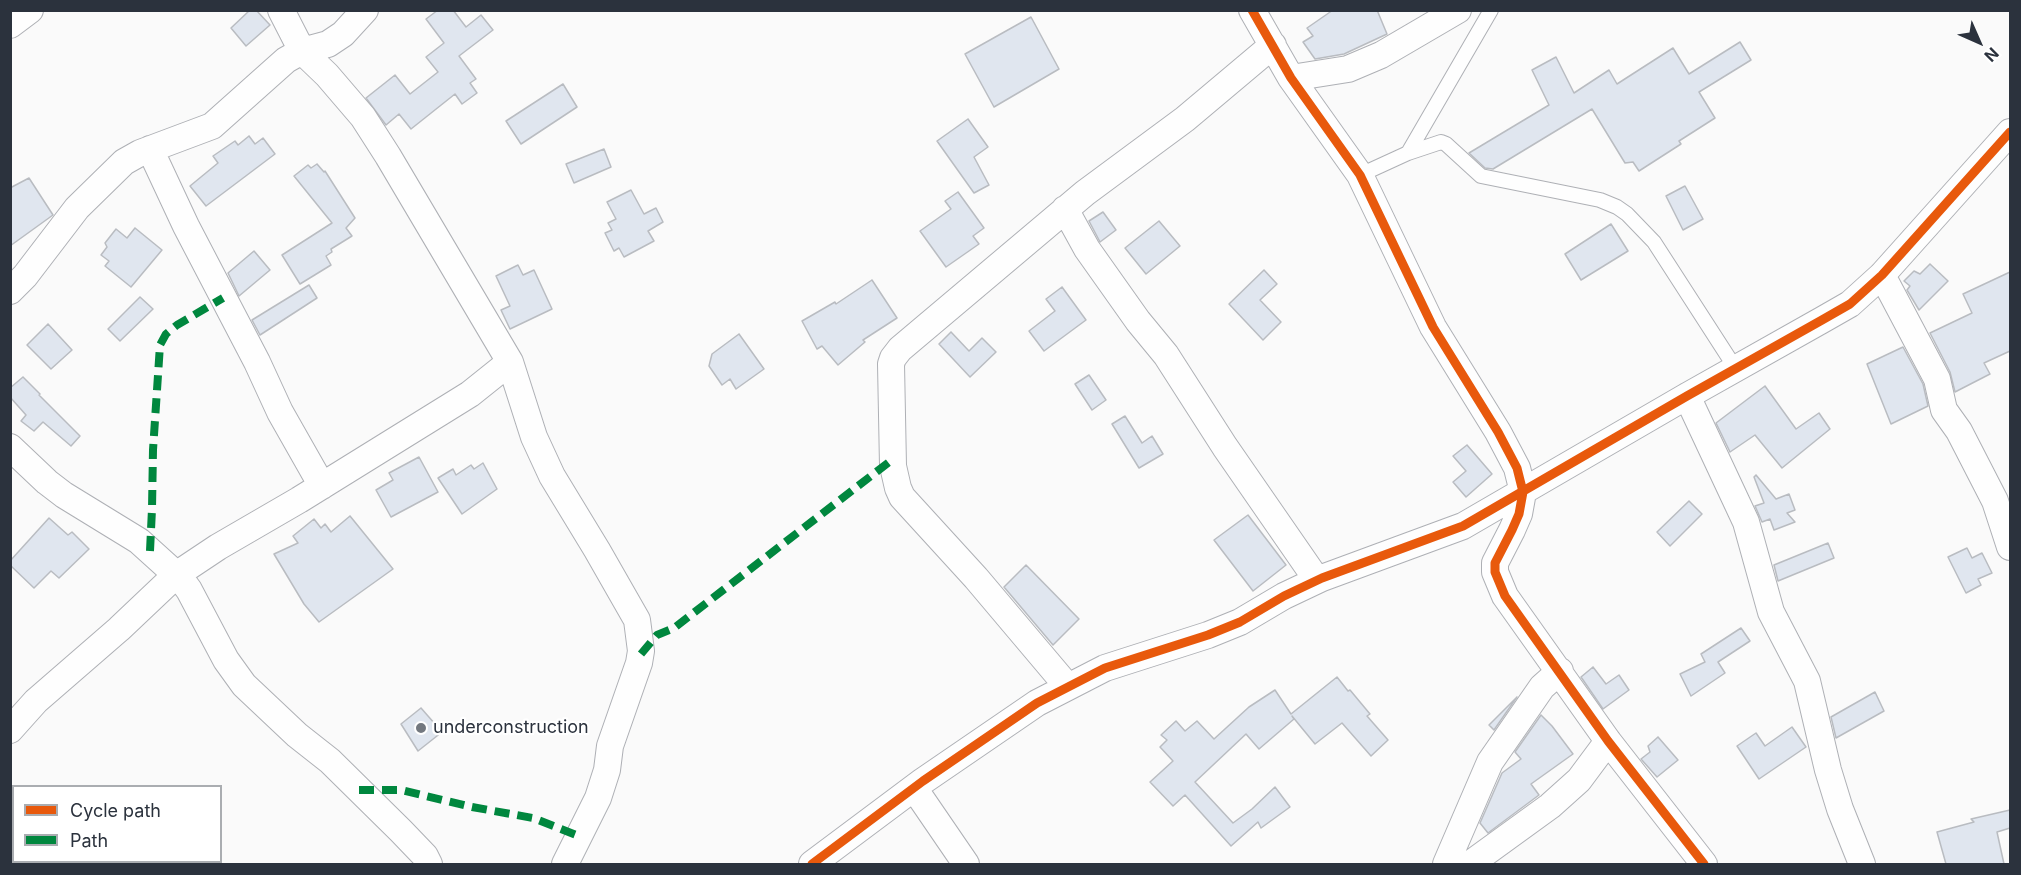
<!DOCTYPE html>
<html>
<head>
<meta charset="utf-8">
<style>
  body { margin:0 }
  #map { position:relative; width:2021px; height:875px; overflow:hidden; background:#fafafa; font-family:Inter,sans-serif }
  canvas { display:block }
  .frame { position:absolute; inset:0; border:12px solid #2b323d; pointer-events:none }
  .legend { position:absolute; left:12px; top:785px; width:210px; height:78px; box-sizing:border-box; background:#fff; border:2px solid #aaadb1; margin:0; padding:8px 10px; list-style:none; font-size:18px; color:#2b323d }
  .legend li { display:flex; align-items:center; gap:12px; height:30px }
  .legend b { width:30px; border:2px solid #aaadb1 }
  .north { position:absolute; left:1949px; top:12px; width:60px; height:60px; -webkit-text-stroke:4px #fff; paint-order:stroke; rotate:135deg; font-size:16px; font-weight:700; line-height:24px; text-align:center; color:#2b323d }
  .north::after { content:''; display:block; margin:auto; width:21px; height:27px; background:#2b323d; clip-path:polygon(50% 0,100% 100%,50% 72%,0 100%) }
</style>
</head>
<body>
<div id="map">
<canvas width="2021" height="875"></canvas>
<div class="frame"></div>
<ul class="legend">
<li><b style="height:8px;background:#e8590c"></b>Cycle path</li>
<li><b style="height:8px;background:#00873e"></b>Path</li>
</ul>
<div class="north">N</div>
</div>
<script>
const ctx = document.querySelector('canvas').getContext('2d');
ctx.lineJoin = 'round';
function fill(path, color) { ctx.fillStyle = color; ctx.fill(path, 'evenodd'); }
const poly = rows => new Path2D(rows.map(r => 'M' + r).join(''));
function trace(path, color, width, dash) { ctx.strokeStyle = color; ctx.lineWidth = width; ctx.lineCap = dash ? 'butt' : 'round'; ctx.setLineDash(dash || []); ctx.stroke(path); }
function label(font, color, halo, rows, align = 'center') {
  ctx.font = font + ' Inter,sans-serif'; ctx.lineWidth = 4.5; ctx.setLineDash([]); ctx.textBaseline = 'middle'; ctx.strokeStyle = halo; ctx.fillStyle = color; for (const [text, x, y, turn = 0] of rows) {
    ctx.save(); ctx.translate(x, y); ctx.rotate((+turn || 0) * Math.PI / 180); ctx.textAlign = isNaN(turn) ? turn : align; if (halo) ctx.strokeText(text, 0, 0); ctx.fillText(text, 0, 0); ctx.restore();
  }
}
const building = poly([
  [250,10,256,10,270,25,246,46,231,28,250,10],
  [438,10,453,10,466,27,481,15,493,30,459,56,476,79,470,83,477,93,462,104,455,94,411,129,399,114,386,125,366,98,395,75,410,94,438,72,426,57,444,43,426,19,438,10],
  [1333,10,1377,10,1387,34,1344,54,1315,59,1303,42,1313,36,1307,28,1333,10],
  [1031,17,1059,69,994,107,965,54,1031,17],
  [1740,42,1751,60,1699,92,1715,118,1679,141,1681,144,1639,171,1633,162,1625,163,1592,109,1493,169,1485,168,1469,153,1549,105,1532,70,1556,57,1574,93,1609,70,1617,84,1673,48,1689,74,1740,42],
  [563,84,577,107,521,144,506,121,563,84],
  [968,119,988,147,974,157,989,185,974,193,937,141,968,119],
  [249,136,255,144,263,138,275,154,206,206,190,186,218,163,213,156,235,141,238,145,249,136],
  [604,149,611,167,574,183,566,164,604,149],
  [317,164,324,172,325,171,355,218,346,228,352,236,331,249,332,252,326,256,331,265,300,284,282,255,332,223,294,176,308,165,311,168,317,164],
  [29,178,53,215,10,246,10,188,29,178],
  [1685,186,1703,219,1683,230,1666,196,1685,186],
  [631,190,644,214,656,208,663,222,648,231,654,241,624,257,619,248,614,251,605,233,612,230,608,223,616,219,607,202,631,190],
  [958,192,984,228,973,236,979,244,946,267,920,231,951,209,945,201,958,192],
  [1103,212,1116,230,1100,242,1089,221,1103,212],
  [1159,221,1180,246,1146,274,1125,248,1159,221],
  [1611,224,1628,251,1581,280,1565,254,1611,224],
  [135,228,162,250,131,287,105,266,109,261,101,255,107,247,105,243,116,229,127,238,135,228],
  [254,251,270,270,239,296,228,273,254,251],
  [1930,264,1948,281,1919,310,1907,290,1910,286,1904,281,1914,271,1920,274,1930,264],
  [518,265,523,275,534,270,552,309,510,329,501,310,510,306,496,276,518,265],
  [1264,270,1277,284,1260,300,1281,322,1263,340,1229,304,1264,270],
  [2010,272,2010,351,1984,363,1990,374,1955,392,1950,372,1930,333,1972,313,1963,294,2010,272],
  [872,280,897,318,863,340,865,342,838,365,822,346,817,349,802,321,835,302,836,304,872,280],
  [309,285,317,298,260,335,252,320,309,285],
  [1062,287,1086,320,1044,351,1029,331,1055,311,1046,299,1062,287],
  [140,297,153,309,120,341,108,329,140,297],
  [48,324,72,350,51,369,27,345,48,324],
  [951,332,969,351,982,338,996,352,970,377,939,344,951,332],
  [739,334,764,369,736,389,730,379,722,385,709,366,712,354,739,334],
  [1903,347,1923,384,1928,406,1891,424,1867,364,1903,347],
  [1089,375,1106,400,1092,410,1075,384,1089,375],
  [23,377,40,394,39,395,80,436,71,446,43,422,34,431,21,421,26,415,10,397,10,388,23,377],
  [1765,386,1796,429,1819,413,1830,429,1782,468,1755,435,1730,452,1716,423,1765,386],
  [1125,416,1142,443,1152,436,1163,454,1139,468,1112,424,1125,416],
  [1467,445,1492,474,1466,497,1453,482,1466,471,1453,456,1467,445],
  [419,457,438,492,391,517,376,490,393,480,389,473,419,457],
  [483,463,497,489,462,514,438,478,453,469,456,475,471,465,474,469,483,463],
  [1756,475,1776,499,1789,494,1795,510,1787,513,1795,522,1774,530,1770,519,1762,522,1755,506,1764,503,1754,477,1756,475],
  [1689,501,1702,514,1670,546,1657,532,1689,501],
  [1248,515,1286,565,1253,591,1214,540,1248,515],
  [350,516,393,569,319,622,304,604,274,554,298,543,293,536,314,519,321,528,325,524,331,532,350,516],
  [49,518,68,535,72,532,89,549,59,578,51,571,34,588,10,565,10,561,49,518],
  [1828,543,1834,558,1778,581,1774,565,1828,543],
  [1967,548,1972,558,1982,553,1992,573,1978,579,1981,585,1966,593,1948,557,1967,548],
  [1026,565,1079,619,1053,645,1004,587,1026,565],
  [1741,628,1750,641,1718,662,1725,673,1691,696,1680,674,1705,662,1701,654,1741,628],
  [1593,667,1606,684,1619,675,1629,690,1603,709,1581,677,1593,667],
  [1337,677,1348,691,1350,690,1370,714,1367,716,1388,740,1371,756,1342,723,1315,744,1292,716,1294,719,1259,749,1246,734,1195,782,1233,823,1252,809,1275,787,1290,807,1261,828,1258,822,1231,846,1185,795,1173,806,1150,782,1173,761,1160,747,1167,740,1161,735,1176,721,1185,731,1197,721,1214,739,1249,707,1275,690,1291,714,1337,677],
  [1875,692,1884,711,1836,738,1831,717,1875,692],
  [1517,697,1494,730,1489,725,1517,697],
  [421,708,442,732,418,751,401,724,421,708],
  [1541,715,1552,726,1573,754,1531,784,1539,795,1488,833,1480,823,1502,773,1521,759,1515,752,1541,715],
  [1792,727,1806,747,1759,779,1737,746,1756,733,1765,746,1792,727],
  [1658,737,1678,760,1657,777,1641,759,1650,752,1648,746,1658,737],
  [2010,810,2010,828,1997,832,2004,864,1946,864,1937,832,1974,822,1971,819,2010,810]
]);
fill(building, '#e0e6ef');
trace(building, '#b9bcc1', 1.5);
const lane = poly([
  [1408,153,1491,10],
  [1360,175,1408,153,1441,142,1446,144,1481,176,1600,200,1617,207,1627,214,1654,242,1736,369]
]);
const street = poly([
  [281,10,302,51,327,75,363,117,388,156,510,362,534,437,552,476,597,550,637,620,641,651,639,663,610,746,607,770,598,798,565,864],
  [1252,10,1291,78,1360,175,1433,327,1498,432,1517,468,1523,492,1519,514,1512,530,1495,563,1495,572,1505,596,1608,741,1704,864],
  [10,25,30,10],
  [1291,78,1348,69,1381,55,1458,10],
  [150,149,186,226,257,362,280,412,322,486],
  [1065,209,1087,249,1138,321,1166,355,1225,447,1317,580],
  [1882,275,1937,379,1944,410,1959,431,1995,501,2010,547],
  [10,291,25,276,77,208,124,162,140,153,212,126,286,60,302,51,328,44,343,34,365,10],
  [1687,396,1746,522,1771,612,1807,681,1828,770,1840,809,1862,864],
  [10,447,47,482,64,495,139,541,181,579,189,590,226,660,244,685,297,735,330,761,401,831,425,856,429,864],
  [1068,687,976,578,902,497,898,488,893,466,891,364,893,358,900,349,1085,193,1185,119,1273,45],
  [10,730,36,701,119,629,176,575,218,547,299,500,470,394,510,362],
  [914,788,966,864],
  [812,864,923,781,1037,703,1105,668,1208,635,1240,622,1284,596,1322,578,1463,526,1687,396,1822,320,1850,304,1882,275,2010,132],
  [1446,864,1490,762,1542,687,1560,671],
  [1470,864,1550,806,1579,780,1608,741]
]);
trace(lane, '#aeb0b5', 16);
trace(street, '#aeb0b5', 28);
trace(lane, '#fefefe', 14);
trace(street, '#fefefe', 26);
trace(poly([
  [150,551,152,509,153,450,160,345,166,334,177,325,223,298],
  [641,654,657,635,674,628,893,459],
  [359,790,401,790,472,807,533,818,579,836]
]), '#00873e', 8, [15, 8]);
trace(poly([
  [1252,10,1291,78,1360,175,1433,327,1498,432,1517,468,1523,492,1519,514,1512,530,1495,563,1495,572,1505,596,1608,741,1704,864],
  [812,864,923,781,1037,703,1105,668,1208,635,1240,622,1284,596,1322,578,1463,526,1687,396,1822,320,1850,304,1882,275,2010,132]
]), '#e8590c', 9);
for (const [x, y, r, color] of [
  [421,728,6,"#73787f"]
]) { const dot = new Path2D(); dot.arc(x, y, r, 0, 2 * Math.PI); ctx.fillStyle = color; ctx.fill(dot); trace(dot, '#fff', 2); }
label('18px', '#2b323d', '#fff', [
  ["underconstruction",433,728]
], 'left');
</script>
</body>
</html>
